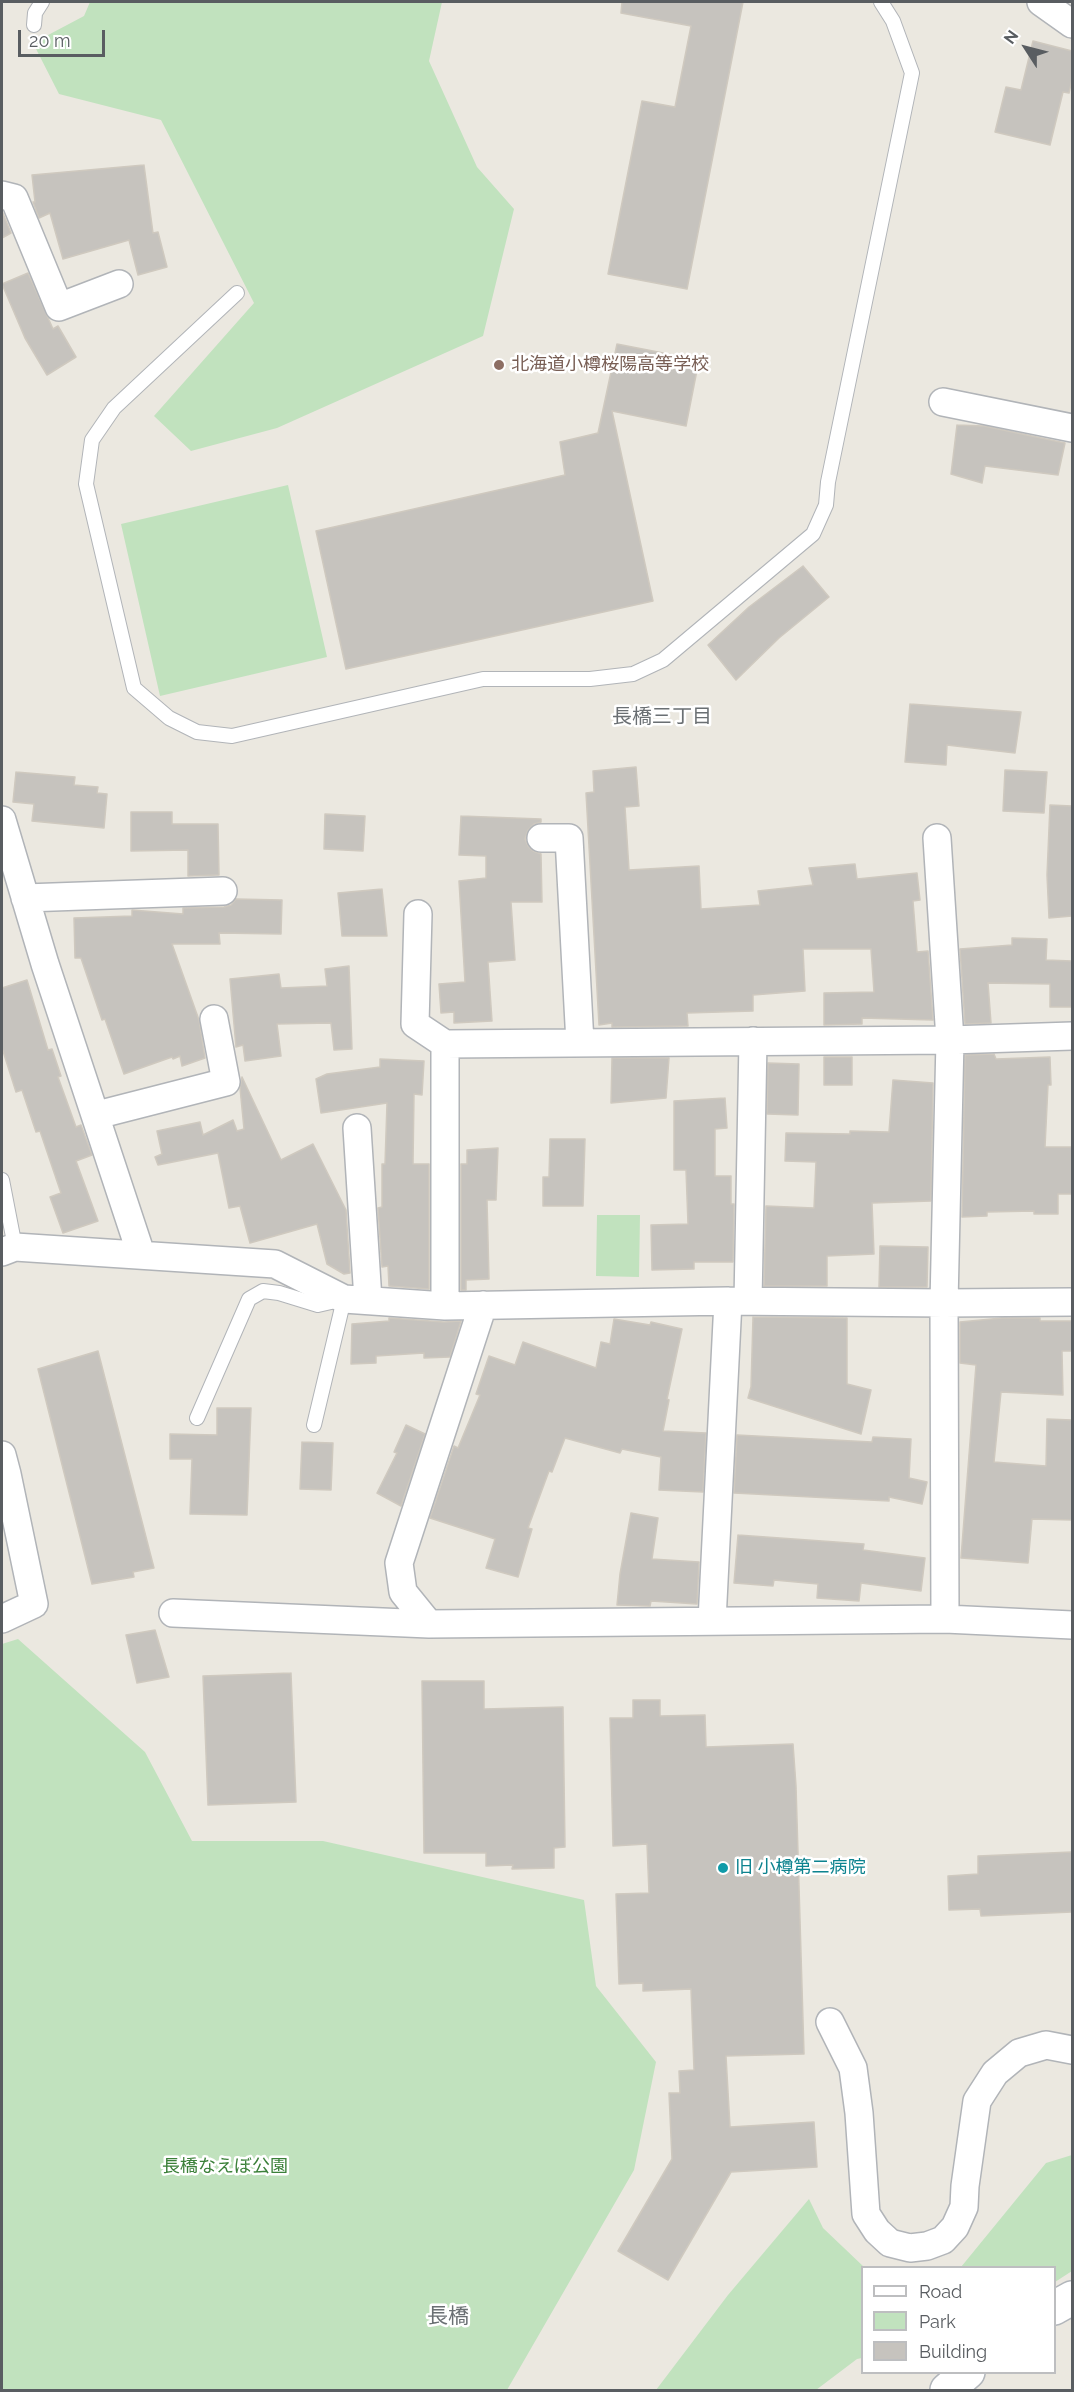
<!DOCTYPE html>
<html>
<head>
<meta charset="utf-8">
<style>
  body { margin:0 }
  #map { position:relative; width:1074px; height:2392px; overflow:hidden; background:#ebe8e0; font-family:Raleway,sans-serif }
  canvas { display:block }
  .frame { position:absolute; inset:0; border:3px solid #595d61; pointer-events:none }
  .legend { position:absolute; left:861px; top:2266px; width:195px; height:108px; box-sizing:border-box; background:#fff; border:2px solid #bdbec0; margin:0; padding:8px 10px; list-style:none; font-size:18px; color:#595d61 }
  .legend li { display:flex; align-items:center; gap:12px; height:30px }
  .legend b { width:30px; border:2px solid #bdbec0 }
  .north { position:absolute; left:996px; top:18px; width:60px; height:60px; -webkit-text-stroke:4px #fff; paint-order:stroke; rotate:306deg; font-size:16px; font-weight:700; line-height:24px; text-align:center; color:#595d61 }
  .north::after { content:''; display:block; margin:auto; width:21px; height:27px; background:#595d61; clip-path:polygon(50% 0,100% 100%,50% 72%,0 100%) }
  .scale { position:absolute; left:18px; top:30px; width:87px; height:27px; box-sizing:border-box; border:3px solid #595d61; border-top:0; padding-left:8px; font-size:18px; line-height:21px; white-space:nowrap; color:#595d61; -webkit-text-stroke:4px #fff; paint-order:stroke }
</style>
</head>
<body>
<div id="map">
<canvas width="1074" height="2392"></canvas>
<div class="frame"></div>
<ul class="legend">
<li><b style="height:8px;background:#fff"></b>Road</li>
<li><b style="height:16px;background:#c1e2be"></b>Park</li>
<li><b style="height:16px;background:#c6c3be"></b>Building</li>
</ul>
<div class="north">N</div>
<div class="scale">20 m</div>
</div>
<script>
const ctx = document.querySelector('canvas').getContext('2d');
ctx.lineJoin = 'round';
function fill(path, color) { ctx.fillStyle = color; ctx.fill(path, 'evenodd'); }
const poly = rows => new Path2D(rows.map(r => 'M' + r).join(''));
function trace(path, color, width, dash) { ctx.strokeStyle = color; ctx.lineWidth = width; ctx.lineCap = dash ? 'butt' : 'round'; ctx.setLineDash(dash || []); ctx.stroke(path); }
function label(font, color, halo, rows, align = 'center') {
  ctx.font = font + ' Raleway,"Noto Sans JP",sans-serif'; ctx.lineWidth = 5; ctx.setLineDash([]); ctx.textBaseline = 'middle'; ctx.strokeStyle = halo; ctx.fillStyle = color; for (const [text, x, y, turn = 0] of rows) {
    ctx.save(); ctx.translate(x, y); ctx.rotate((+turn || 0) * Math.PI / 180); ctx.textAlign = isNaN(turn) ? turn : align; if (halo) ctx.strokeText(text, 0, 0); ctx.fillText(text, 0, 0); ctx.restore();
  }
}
fill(poly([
  [90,2,442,2,429,61,477,167,514,209,483,336,277,428,191,451,154,416,254,303,161,120,59,94,33,43,84,16],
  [288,485,327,657,160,696,121,524],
  [597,1215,640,1215,639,1277,596,1276],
  [18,1639,145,1752,192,1841,323,1841,584,1900,596,1986,656,2062,634,2170,507,2390,2,2390,2,1644],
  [1072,2155,1072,2271,1055,2282,1054,2268,961,2267,1046,2163],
  [809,2199,823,2228,864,2267,862,2268,862,2358,857,2359,816,2390,656,2390,728,2295]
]), '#c1e2be');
const building = poly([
  [622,2,743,2,687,289,608,274,642,101,675,107,691,26,621,13,622,2],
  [1033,41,1072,51,1072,80,1069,93,1063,92,1050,145,995,132,1006,87,1021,90,1033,41],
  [144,165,153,233,158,232,167,267,138,275,129,240,63,259,50,213,39,218,33,202,35,202,32,175,144,165],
  [2,211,11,233,2,238,2,211],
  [28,273,53,329,58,326,76,357,47,375,25,338,2,284,28,273],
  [617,344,699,360,686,426,612,411,653,601,346,669,316,531,565,475,560,442,598,433,617,344],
  [957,425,984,426,1065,443,1058,475,985,466,982,483,951,474,957,425],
  [803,566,829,597,779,638,736,680,708,645,749,607,803,566],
  [910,704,1021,712,1015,753,947,745,946,765,905,762,910,704],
  [636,767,639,806,625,807,629,870,699,866,701,909,760,905,758,891,813,885,809,868,855,864,857,879,917,873,920,900,913,901,917,952,928,951,933,1020,862,1018,862,1024,824,1025,824,993,874,992,871,949,803,949,805,991,753,995,753,1011,687,1013,688,1026,612,1027,612,1023,599,1025,586,793,594,792,593,771,636,767],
  [1005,770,1047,772,1044,813,1003,811,1005,770],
  [16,772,75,777,74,785,98,787,97,793,107,794,104,828,32,821,34,804,13,802,16,772],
  [1050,805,1072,806,1072,916,1049,918,1047,875,1050,805],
  [131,812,172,812,172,824,218,824,219,875,188,876,188,850,131,851,131,812],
  [325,814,365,816,363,851,324,849,325,814],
  [461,816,541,819,541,822,534,824,528,830,525,839,528,846,533,851,541,854,542,902,511,902,515,960,488,962,492,1021,454,1023,454,1012,441,1013,439,984,465,982,459,881,486,878,486,856,459,855,461,816],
  [382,889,387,936,342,936,338,893,382,889],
  [236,899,282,900,281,934,219,933,220,944,172,944,199,1020,205,1058,182,1066,180,1056,173,1059,172,1057,124,1074,105,1019,102,1020,81,958,75,958,74,918,132,916,132,910,183,914,183,908,224,907,231,905,236,899],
  [1012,938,1047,939,1046,960,1072,961,1072,1007,1050,1007,1050,984,988,983,991,1023,965,1024,960,949,1012,945,1012,938],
  [349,966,352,1049,334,1050,331,1023,277,1024,281,1056,245,1061,243,1045,236,1047,230,979,279,974,281,988,327,986,325,969,349,966],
  [27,980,48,1050,52,1049,61,1076,58,1077,76,1127,81,1125,92,1155,76,1161,98,1221,63,1233,50,1197,61,1193,40,1131,36,1132,22,1090,16,1092,2,1048,2,988,27,980],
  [994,1054,996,1059,1050,1057,1051,1085,1048,1085,1045,1147,1072,1147,1072,1194,1058,1194,1058,1214,1034,1214,1034,1211,987,1212,987,1216,962,1217,965,1055,994,1054],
  [824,1057,852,1057,852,1085,824,1085,824,1057],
  [612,1058,669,1058,666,1098,611,1103,612,1058],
  [380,1059,424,1061,422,1095,414,1094,413,1164,429,1164,429,1289,389,1286,388,1266,382,1267,378,1208,382,1207,382,1164,385,1164,387,1103,321,1113,316,1079,327,1074,380,1067,380,1059],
  [768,1063,799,1064,798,1115,767,1114,768,1063],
  [242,1077,281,1160,313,1144,346,1210,350,1273,344,1274,327,1264,317,1224,250,1243,240,1206,229,1208,218,1153,158,1165,155,1157,162,1154,157,1131,200,1122,203,1135,233,1120,237,1131,244,1129,240,1088,242,1077],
  [893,1080,933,1083,931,1201,872,1203,874,1254,827,1256,827,1286,764,1286,766,1206,814,1208,816,1162,785,1161,786,1133,850,1134,850,1131,889,1132,893,1080],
  [725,1098,727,1128,715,1129,715,1176,731,1176,731,1204,734,1204,733,1262,694,1262,694,1269,652,1270,651,1225,688,1224,686,1170,674,1170,674,1101,725,1098],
  [550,1139,585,1139,583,1206,543,1206,543,1177,549,1177,550,1139],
  [498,1148,496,1200,487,1200,489,1279,466,1280,466,1290,461,1290,461,1164,467,1164,467,1150,498,1148],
  [880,1246,928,1247,927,1287,879,1287,880,1246],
  [753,1317,847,1318,847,1384,871,1390,861,1434,748,1398,751,1387,753,1317],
  [389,1318,444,1322,461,1321,450,1357,424,1358,424,1353,376,1356,376,1363,351,1364,352,1324,389,1321,389,1318],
  [1002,1318,1040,1318,1040,1321,1072,1321,1072,1351,1062,1351,1063,1395,1001,1392,994,1462,1046,1466,1047,1419,1072,1420,1072,1520,1032,1519,1028,1563,961,1558,976,1365,960,1363,960,1322,1002,1318],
  [614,1319,650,1325,651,1322,682,1329,667,1399,669,1400,663,1431,706,1433,703,1492,659,1490,661,1457,622,1449,620,1453,565,1438,552,1472,549,1471,528,1528,532,1529,518,1577,486,1568,495,1539,430,1518,454,1446,458,1448,480,1395,476,1394,489,1356,515,1365,523,1342,596,1368,601,1342,610,1344,614,1319],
  [98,1351,154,1568,133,1572,134,1577,92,1584,38,1369,98,1351],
  [217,1408,251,1408,247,1515,190,1514,192,1459,170,1459,170,1434,217,1435,217,1408],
  [406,1425,425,1434,401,1506,377,1493,397,1453,394,1452,406,1425],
  [737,1435,872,1442,873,1437,911,1439,909,1478,927,1482,922,1504,889,1497,889,1501,734,1493,737,1435],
  [302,1442,333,1443,331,1490,300,1489,302,1442],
  [631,1513,658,1518,652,1559,699,1562,697,1604,651,1601,650,1606,617,1605,620,1574,631,1513],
  [738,1535,864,1544,863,1550,925,1558,921,1591,861,1583,859,1601,817,1598,818,1584,774,1580,773,1586,734,1583,738,1535],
  [155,1630,169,1677,137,1683,126,1635,155,1630],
  [291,1673,296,1802,208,1805,203,1676,291,1673],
  [422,1681,484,1681,484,1709,563,1707,565,1847,554,1848,554,1868,512,1869,513,1865,486,1866,486,1853,424,1853,422,1681],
  [633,1700,660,1700,660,1716,705,1715,706,1747,793,1744,796,1786,804,2054,726,2056,730,2127,814,2122,817,2167,731,2172,668,2280,618,2251,672,2159,669,2093,680,2093,679,2071,694,2070,691,1989,643,1991,643,1983,619,1984,616,1894,649,1893,647,1844,613,1846,610,1718,633,1718,633,1700],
  [1072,1852,1072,1912,981,1916,980,1909,949,1910,948,1876,978,1874,978,1856,1072,1852]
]);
fill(building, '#c6c3be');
trace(building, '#cfc9bf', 1.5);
const lane = poly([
  [34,25,35,13,42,2],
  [237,293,114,408,92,440,86,484,134,688,169,718,197,732,232,736,483,679,590,679,633,674,663,660,813,534,826,505,828,482,912,73,893,21,881,2],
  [2,1180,15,1247],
  [197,1418,249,1299,263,1291,279,1293,318,1305,344,1299,314,1425]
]);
const street = poly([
  [1041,2,1072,24],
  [2,195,14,198,59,307,119,284],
  [943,402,1072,428],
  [2,820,45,964,141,1254],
  [541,838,569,838,580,1043],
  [937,838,950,1040,944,1303,945,1619],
  [25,898,223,891],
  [418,914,415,1024,445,1044,445,1306],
  [445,1044,950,1040,1072,1036],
  [97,1115,226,1082,214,1019],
  [357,1128,368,1300],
  [2,1252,15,1247,275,1264,344,1299,445,1306,728,1301,944,1303,1072,1302],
  [748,1301,753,1041],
  [2,1455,7,1474,34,1604,2,1619],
  [173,1613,429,1624,945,1619,1072,1625],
  [712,1621,728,1301],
  [429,1624,403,1592,399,1563,483,1305],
  [830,2022,853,2068,859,2113,866,2214,877,2231,890,2243,910,2248,927,2246,943,2240,955,2227,964,2207,965,2186,977,2101,995,2073,1019,2053,1046,2045,1072,2050]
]);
const secondary = poly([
  [1054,2308,1072,2298],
  [947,2390,968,2372]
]);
trace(lane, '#b1b4b8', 16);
trace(street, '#b1b4b8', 30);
trace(secondary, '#b2b6bb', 36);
trace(lane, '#fff', 14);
trace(street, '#fff', 27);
trace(secondary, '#fff', 33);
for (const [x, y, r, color] of [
  [499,365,6,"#8d6e63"],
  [723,1868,6,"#0f9aa8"]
]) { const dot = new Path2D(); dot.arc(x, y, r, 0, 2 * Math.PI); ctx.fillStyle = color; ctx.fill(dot); trace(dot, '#fff', 2); }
label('18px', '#785e54', '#fff', [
  ["北海道小樽桜陽高等学校",511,365]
], 'left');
label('18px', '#0d838f', '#fff', [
  ["旧 小樽第二病院",735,1868]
], 'left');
label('18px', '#3b8039', '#fff', [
  ["長橋なえぼ公園",225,2167]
]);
label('20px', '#6a6f73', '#fff', [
  ["長橋三丁目",662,717]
]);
label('21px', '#6a6f73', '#fff', [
  ["長橋",448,2317]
]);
</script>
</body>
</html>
